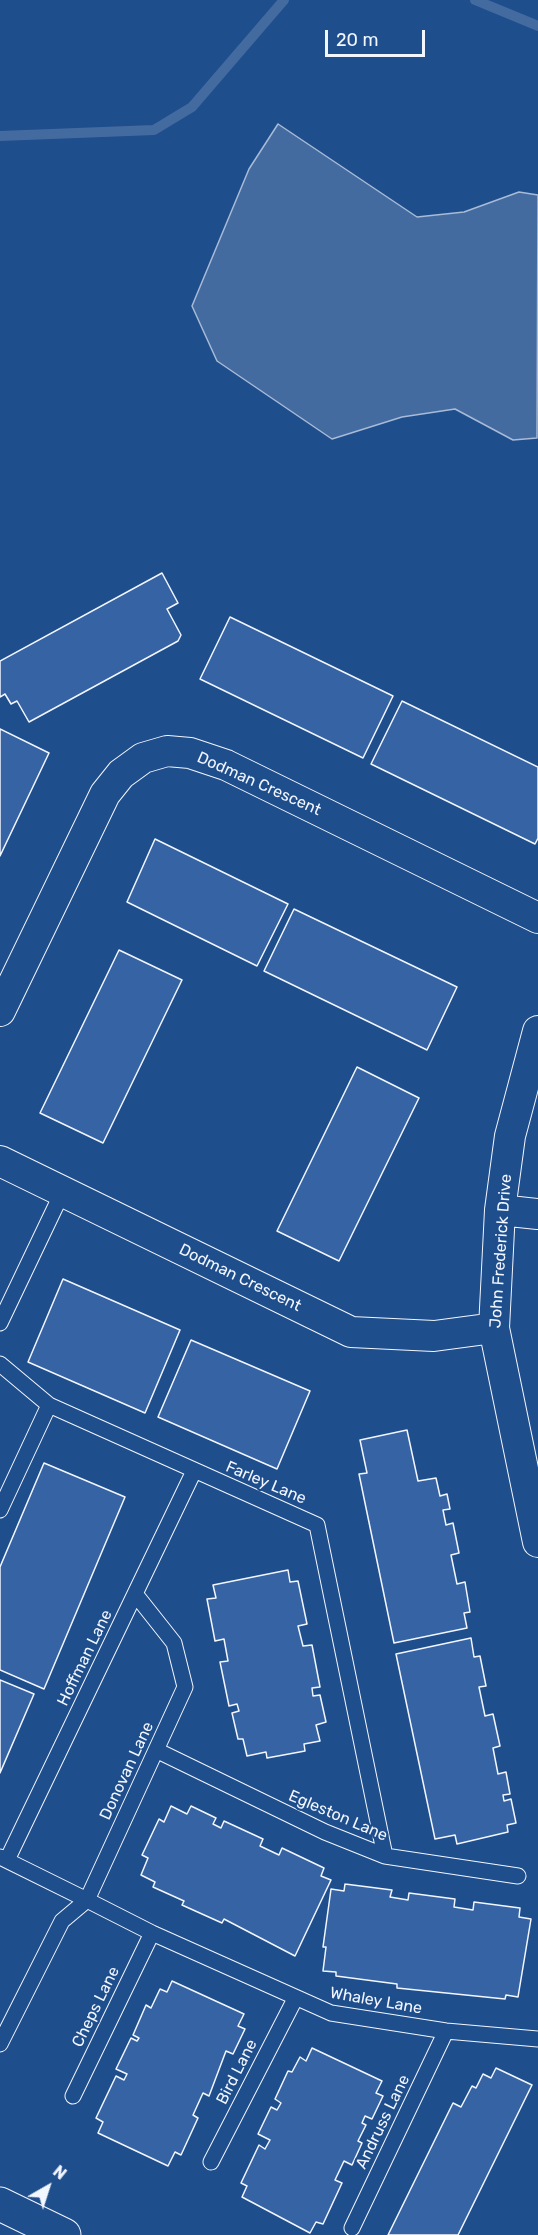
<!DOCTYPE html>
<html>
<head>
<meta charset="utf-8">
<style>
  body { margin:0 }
  #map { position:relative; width:538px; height:2235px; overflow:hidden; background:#1f4e8c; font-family:Rubik,sans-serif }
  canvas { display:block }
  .north { position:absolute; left:18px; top:2157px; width:60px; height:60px; -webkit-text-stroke:4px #1f4e8c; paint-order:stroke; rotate:39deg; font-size:16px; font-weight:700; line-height:24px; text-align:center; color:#f2f6ff }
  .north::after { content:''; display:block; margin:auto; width:21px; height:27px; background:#f2f6ff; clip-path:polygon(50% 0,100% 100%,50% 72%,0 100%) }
  .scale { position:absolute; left:325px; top:30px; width:100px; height:27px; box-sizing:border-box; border:3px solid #f2f6ff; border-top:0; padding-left:8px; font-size:18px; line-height:21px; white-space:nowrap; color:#f2f6ff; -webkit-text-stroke:4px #1f4e8c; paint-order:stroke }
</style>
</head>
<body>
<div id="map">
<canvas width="538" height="2235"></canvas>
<div class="north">N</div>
<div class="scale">20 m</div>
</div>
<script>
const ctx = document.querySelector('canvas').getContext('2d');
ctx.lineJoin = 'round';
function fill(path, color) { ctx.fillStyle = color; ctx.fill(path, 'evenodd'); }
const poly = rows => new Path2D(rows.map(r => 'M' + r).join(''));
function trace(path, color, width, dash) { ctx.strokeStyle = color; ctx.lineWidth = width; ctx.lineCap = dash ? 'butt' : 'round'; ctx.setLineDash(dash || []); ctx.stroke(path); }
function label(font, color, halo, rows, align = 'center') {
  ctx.font = font + ' Rubik,sans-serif'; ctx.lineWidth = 4.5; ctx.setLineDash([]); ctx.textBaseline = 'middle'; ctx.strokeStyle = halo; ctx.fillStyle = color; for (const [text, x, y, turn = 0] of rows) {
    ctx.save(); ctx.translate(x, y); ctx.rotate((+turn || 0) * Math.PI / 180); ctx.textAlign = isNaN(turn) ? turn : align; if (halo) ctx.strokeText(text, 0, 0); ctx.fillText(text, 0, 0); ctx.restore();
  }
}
const water = poly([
  [278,124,417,217,464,212,519,192,538,195,537,438,513,440,455,409,402,417,332,439,217,361,192,306,249,169,278,124]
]);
fill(water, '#446ba0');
trace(water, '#a8bbd7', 1.5);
trace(poly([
  [475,0,538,26],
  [0,136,154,130,192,107,284,0]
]), '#446ba0', 10);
const building = poly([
  [162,573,178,603,167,609,181,635,178,641,29,722,17,701,11,704,5,694,0,697,0,661,162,573],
  [230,617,393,696,363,758,200,679,230,617],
  [402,701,538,767,538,838,535,844,371,764,402,701],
  [0,729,49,753,0,856,0,729],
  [155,839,288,904,257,966,127,902,155,839],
  [294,909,457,987,427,1050,264,971,294,909],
  [119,950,182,980,103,1143,40,1113,119,950],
  [357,1067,419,1098,339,1261,277,1231,357,1067],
  [63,1279,180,1330,145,1413,28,1362,63,1279],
  [191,1340,310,1391,277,1469,158,1417,191,1340],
  [407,1430,418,1481,436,1478,440,1496,447,1494,450,1509,443,1510,446,1525,453,1523,459,1553,451,1555,457,1584,465,1582,470,1612,464,1613,467,1628,394,1643,359,1474,367,1473,360,1440,407,1430],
  [44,1463,125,1497,44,1689,0,1670,0,1567,44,1463],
  [288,1570,290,1582,298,1581,307,1624,298,1626,303,1646,312,1645,320,1687,312,1688,313,1696,320,1695,326,1722,316,1725,320,1741,304,1744,305,1751,267,1758,266,1752,247,1756,243,1739,238,1739,232,1713,239,1711,237,1704,229,1706,220,1662,228,1661,224,1639,215,1641,207,1599,216,1598,213,1585,288,1570],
  [471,1638,474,1657,480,1656,486,1686,479,1687,485,1716,493,1714,500,1746,493,1748,498,1774,506,1772,510,1794,503,1795,504,1801,511,1799,516,1823,507,1825,508,1832,457,1844,455,1835,435,1839,396,1654,471,1638],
  [0,1680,34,1694,0,1773,0,1680],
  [171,1806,187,1814,191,1806,216,1818,213,1824,221,1828,224,1821,263,1839,260,1846,279,1855,282,1848,324,1868,321,1876,331,1880,295,1956,224,1919,222,1923,182,1905,184,1901,153,1887,155,1882,141,1875,148,1858,142,1855,159,1819,164,1822,171,1806],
  [345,1884,392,1890,390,1897,408,1900,409,1893,455,1899,454,1907,473,1910,474,1902,520,1908,519,1917,531,1919,518,1997,506,1995,505,1999,397,1988,397,1984,336,1976,336,1972,323,1971,326,1947,323,1947,331,1889,344,1891,345,1884],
  [172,1981,244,2014,238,2026,245,2029,233,2054,226,2051,209,2096,203,2093,193,2115,198,2118,181,2155,175,2152,168,2166,98,2133,103,2122,96,2118,116,2076,124,2080,127,2074,116,2069,131,2038,137,2041,139,2038,133,2035,146,2005,151,2008,160,1989,167,1992,172,1981],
  [312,2048,382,2081,376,2093,383,2096,372,2119,365,2116,362,2123,366,2125,358,2141,362,2143,352,2165,344,2161,335,2180,342,2183,323,2224,316,2222,310,2233,242,2197,247,2186,241,2183,259,2145,265,2149,270,2140,258,2134,271,2107,277,2110,281,2103,275,2099,288,2071,292,2072,300,2057,306,2061,312,2048],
  [496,2068,532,2085,458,2235,388,2235,453,2103,461,2107,472,2086,476,2088,483,2074,491,2078,496,2068]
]);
fill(building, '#3563a3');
trace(building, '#f2f6ff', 1.5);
const service = poly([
  [0,1323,62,1193],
  [0,1364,49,1405,317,1525,385,1856],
  [0,1510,49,1405],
  [136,1595,174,1643,185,1687,87,1900,152,1933,331,2013,446,2031,538,2039],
  [156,1750,325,1832,385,1856,518,1876],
  [0,1857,87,1900,62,1921,0,2044],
  [7,1860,194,1471],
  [73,2096,152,1933],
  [211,2162,295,1999],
  [352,2228,446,2031]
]);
const minor = poly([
  [0,1011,105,794,121,774,143,758,167,751,190,753,226,765,538,918],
  [538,1031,510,1136,500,1210,494,1328,538,1542],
  [0,1161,351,1332,434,1336,494,1328],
  [500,1210,538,1214]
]);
const secondary = poly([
  [0,2204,64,2235]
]);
trace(service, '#f2f6ff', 17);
trace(minor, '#f2f6ff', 32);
trace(secondary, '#f2f6ff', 35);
trace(service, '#1f4e8c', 15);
trace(minor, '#1f4e8c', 30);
trace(secondary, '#1f4e8c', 33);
label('16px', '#f2f6ff', '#1f4e8c', [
  ["Dodman Crescent",259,784,24],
  ["John Frederick Drive",501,1251,-86],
  ["Dodman Crescent",240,1278,26],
  ["Farley Lane",266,1483,23],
  ["Hoffman Lane",85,1658,-64],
  ["Donovan Lane",127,1771,-65],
  ["Egleston Lane",338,1816,23],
  ["Whaley Lane",376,2001,10],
  ["Cheps Lane",96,2007,-64],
  ["Bird Lane",237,2072,-63],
  ["Andruss Lane",383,2122,-64]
]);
</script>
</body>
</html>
